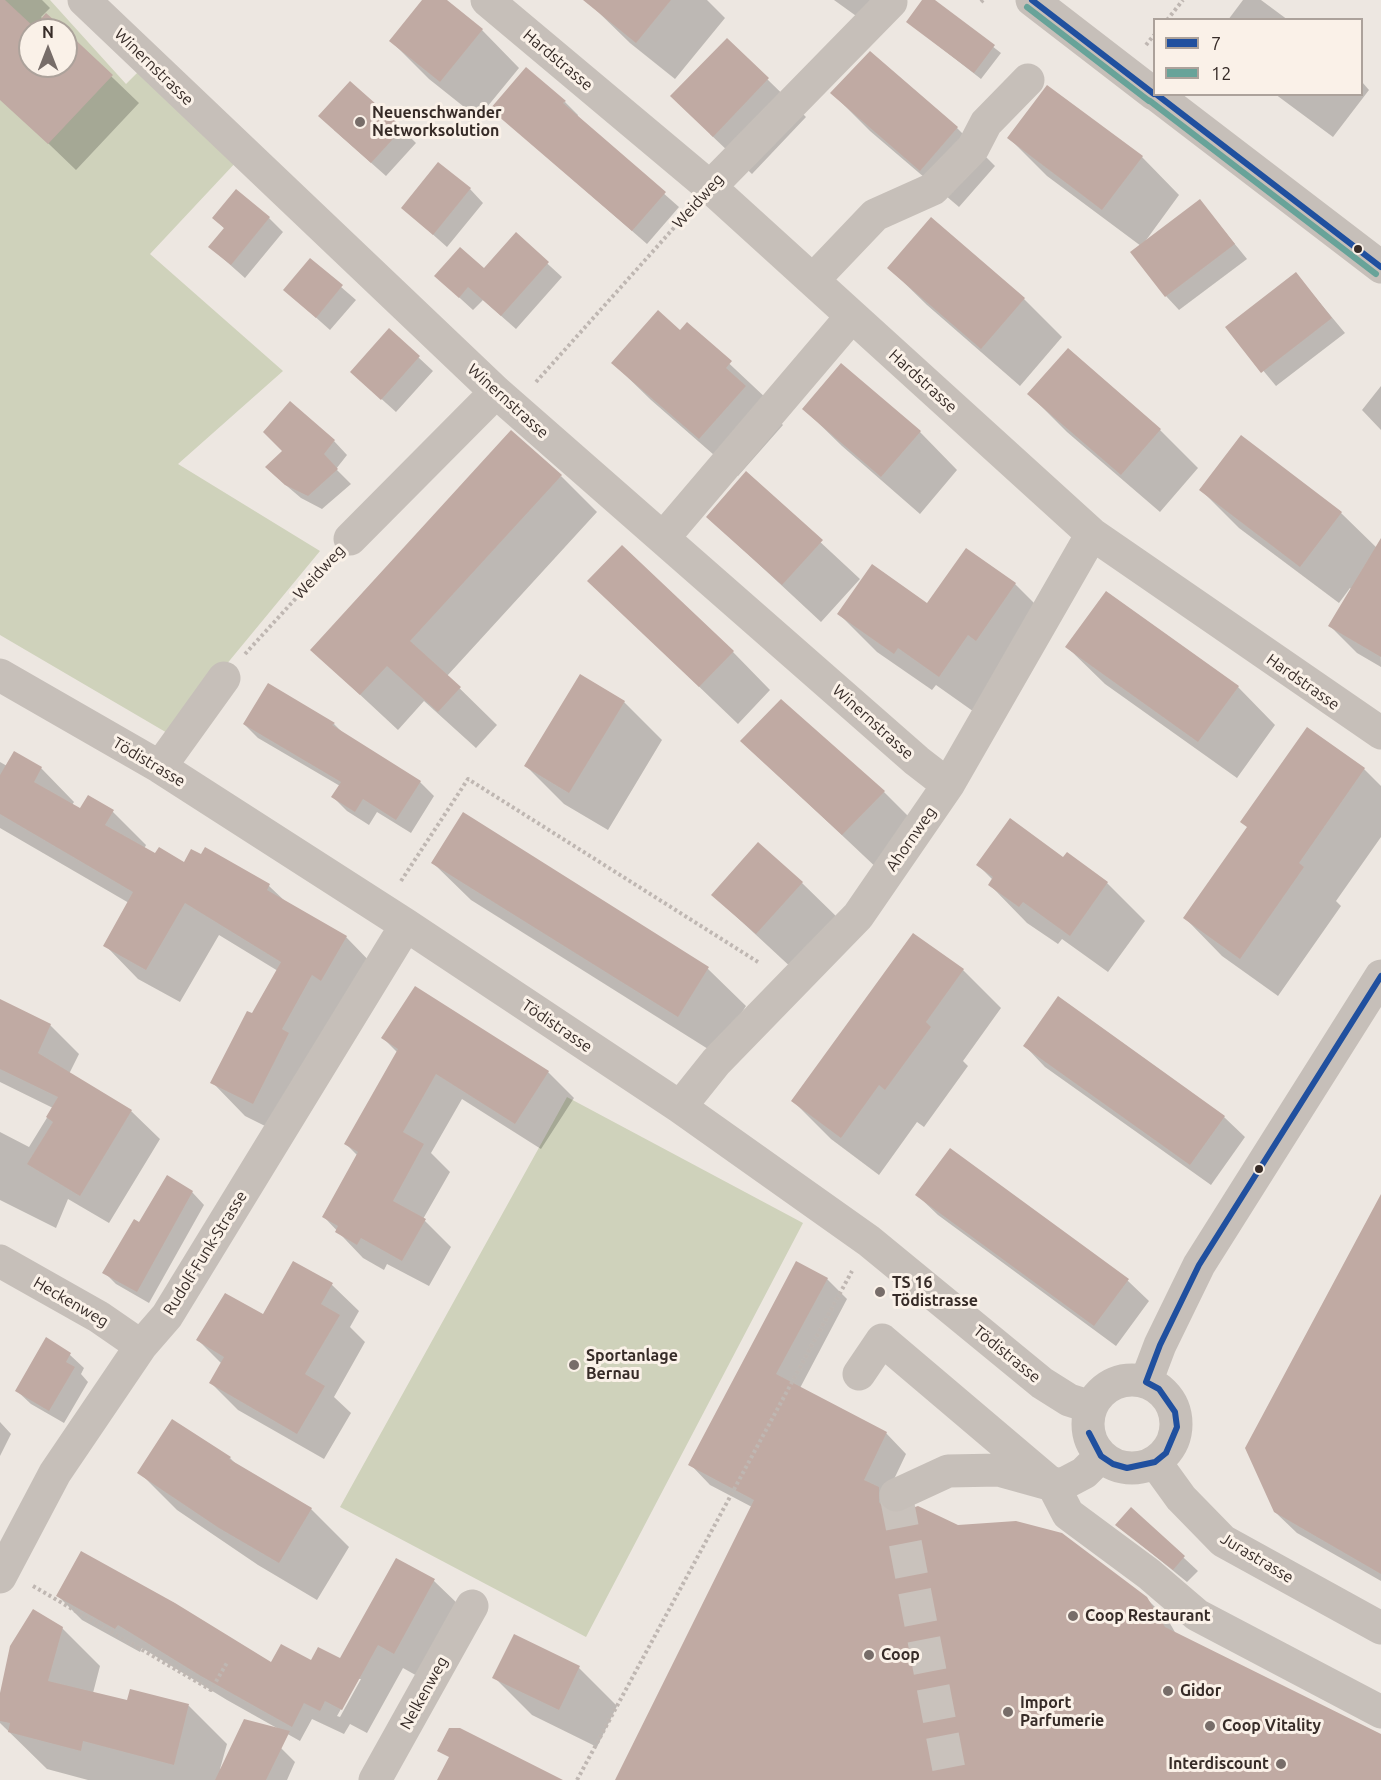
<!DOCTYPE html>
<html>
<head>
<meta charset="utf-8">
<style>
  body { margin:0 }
  #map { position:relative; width:1381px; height:1780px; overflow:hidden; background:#ede7e1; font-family:Ubuntu,sans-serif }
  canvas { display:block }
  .legend { position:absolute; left:1153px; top:18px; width:210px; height:78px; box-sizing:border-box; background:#faf1e8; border:2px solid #aca29b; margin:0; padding:8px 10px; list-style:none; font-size:18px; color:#372c28 }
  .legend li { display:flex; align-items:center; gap:12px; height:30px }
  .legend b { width:30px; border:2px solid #aca29b }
  .north { position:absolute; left:18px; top:18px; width:60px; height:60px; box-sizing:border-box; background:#faf1e8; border:2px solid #aca29b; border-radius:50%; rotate:0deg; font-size:16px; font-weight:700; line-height:24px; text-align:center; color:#372c28 }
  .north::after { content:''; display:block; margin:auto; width:21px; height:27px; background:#776d69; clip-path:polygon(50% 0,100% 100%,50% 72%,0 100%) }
</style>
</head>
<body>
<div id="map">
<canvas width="1381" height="1780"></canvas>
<ul class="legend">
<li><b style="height:8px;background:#20509f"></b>7</li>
<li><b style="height:8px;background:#68a399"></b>12</li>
</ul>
<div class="north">N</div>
</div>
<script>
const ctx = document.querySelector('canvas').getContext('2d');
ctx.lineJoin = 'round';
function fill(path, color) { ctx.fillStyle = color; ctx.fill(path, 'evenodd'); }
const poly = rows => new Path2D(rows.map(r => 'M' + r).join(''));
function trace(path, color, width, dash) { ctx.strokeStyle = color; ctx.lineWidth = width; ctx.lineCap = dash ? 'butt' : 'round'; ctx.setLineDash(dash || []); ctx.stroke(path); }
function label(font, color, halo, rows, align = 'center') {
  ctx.font = font + ' Ubuntu,sans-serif'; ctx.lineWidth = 6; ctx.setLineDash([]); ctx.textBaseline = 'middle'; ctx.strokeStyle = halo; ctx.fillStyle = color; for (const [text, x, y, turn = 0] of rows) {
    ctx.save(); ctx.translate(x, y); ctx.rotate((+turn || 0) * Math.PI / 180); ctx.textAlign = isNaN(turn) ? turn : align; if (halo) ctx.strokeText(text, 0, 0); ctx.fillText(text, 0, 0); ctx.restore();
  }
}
fill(poly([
  [0,0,50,0,126,84,138,72,238,160,150,254,283,371,178,464,320,551,169,734,0,635],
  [30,30,66,30,66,66,30,66],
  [567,1097,803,1223,586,1637,340,1507]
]), '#cfd2bb');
fill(poly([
  [0,0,42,0,50,8,41,17,54,30,30,30,30,66,66,66,66,33,139,103,76,170,0,97],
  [424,0,444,0,482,30,519,68,478,118,429,79,391,41],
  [597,0,707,0,725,18,675,79,630,43,592,6],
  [834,0,873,0,859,18],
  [924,0,933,0,1001,53,981,79,908,22],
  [1243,0,1261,0,1288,20,1228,20],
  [727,40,806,117,752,174,710,134],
  [1362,82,1369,90,1333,137,1275,94,1362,94],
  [832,93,957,128,995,166,959,207,870,131],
  [565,102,578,115,577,117,679,207,647,244,492,109],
  [402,129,416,143,386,176,334,130],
  [1009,138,1142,157,1179,195,1144,243,1200,201,1247,259,1179,310,1166,296,1141,246,1047,176],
  [470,189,483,203,447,247,403,208],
  [214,218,269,218,283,232,245,278,210,247,225,229],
  [931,219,1024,299,1062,337,1020,386,927,305,889,268],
  [516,235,562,277,516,329,483,300,473,310,450,289,484,270],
  [310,260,356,300,330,330,285,290],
  [1296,274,1345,333,1276,386,1227,327],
  [687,324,768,400,764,406,783,425,738,476,651,400,613,363,680,332],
  [389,330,433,371,396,412,366,385],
  [1068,350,1160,430,1198,468,1160,512,1067,432,1029,394],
  [1381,386,1381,430,1362,410],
  [804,409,920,432,957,470,920,514,842,446],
  [334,441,347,455,336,469,351,484,322,509,301,498,281,481],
  [746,473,860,579,821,622,708,517],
  [561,476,597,512,447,676,497,725,476,748,424,701,398,730,312,650],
  [1201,490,1341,513,1379,550,1381,667,1357,653,1330,626,1352,590,1350,588,1339,603,1239,528],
  [966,550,1015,584,1053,622,977,714,936,685,932,690,877,652,839,614,927,605],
  [589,581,733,652,770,690,738,724],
  [1067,647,1238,687,1275,725,1237,778,1105,684],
  [268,685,334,724,345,735,420,782,434,796,411,833,377,812,369,825,347,811,333,797,340,786,258,738,244,724],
  [624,702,662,740,608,830,564,804,526,766],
  [1308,730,1364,769,1381,786,1381,837,1336,901,1341,906,1278,996,1222,956,1185,918,1248,828],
  [742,741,884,792,921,829,881,872],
  [0,762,7,766,41,768,74,802,72,805,81,810,113,812,146,845,144,849,156,855,184,864,202,856,206,849,269,886,287,903,346,937,379,971,287,1137,245,1116,212,1082,278,971,219,935,180,1002,138,979,105,945,129,903,0,828],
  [464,814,708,969,746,1006,716,1054,471,900,433,863],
  [1067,854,1107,883,1145,921,1108,972,1062,939,1058,944,1027,923,990,885,993,880,978,865,1064,859],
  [802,883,840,920,795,971,713,895],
  [913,935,963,970,1001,1008,963,1061,968,1066,924,1127,917,1122,879,1175,831,1139,793,1101],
  [0,1001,50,1025,79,1054,69,1074,131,1111,160,1139,109,1223,68,1199,56,1228,0,1200,0,1132,29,1147,53,1108,0,1082],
  [383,1038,548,1072,574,1098,541,1149,462,1099,431,1153,450,1172,423,1219,451,1247,429,1286,387,1264,384,1270,363,1258,324,1217,357,1155,346,1144,398,1053],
  [1025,1046,1224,1117,1245,1137,1211,1185,1045,1067],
  [951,1150,1128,1281,1149,1301,1116,1346,938,1215,917,1195],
  [168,1177,192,1192,204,1205,149,1303,116,1284,104,1272,140,1224],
  [1381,1197,1381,1581,1297,1533,1275,1512],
  [294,1263,332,1285,359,1311,350,1327,365,1342,334,1397,351,1413,324,1459,238,1410,211,1383,222,1364,198,1340,263,1316],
  [827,1279,847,1299,800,1388,886,1433,906,1454,886,1496,899,1509,899,1514,957,1526,1146,1598,1168,1620,1176,1634,1381,1736,1381,1780,616,1780,752,1507,710,1485,690,1464],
  [47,1340,70,1355,84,1368,81,1374,88,1382,64,1423,31,1404,17,1391],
  [0,1422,11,1434,0,1456],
  [230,1458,238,1466,311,1509,349,1547,317,1600,258,1565,177,1510,139,1472],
  [1131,1509,1198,1571,1187,1582,1117,1525],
  [396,1560,434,1581,459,1605,419,1677,403,1668,367,1733,350,1724,344,1734,312,1719,300,1741,227,1700,142,1648,140,1652,82,1620,58,1596,271,1664,340,1660],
  [358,1679,361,1679,340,1717,337,1716],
  [62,1628,100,1666,93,1693,128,1702,131,1690,189,1706,227,1744,220,1769,281,1748,295,1762,287,1780,88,1780,47,1769,0,1723,0,1700],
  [515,1636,579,1668,617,1706,597,1747,532,1715,494,1677]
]), '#0003');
fill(poly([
  [0,0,5,0,34,27,46,13,65,30,30,30,30,66,66,66,66,31,113,75,48,144,0,100],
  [422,0,447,0,483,29,440,82,389,41],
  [583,0,671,0,636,43],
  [922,0,935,0,995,45,974,73,906,22],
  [727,38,769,78,713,137,670,96],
  [870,51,958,127,920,171,830,93],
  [526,67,566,101,563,103,666,192,632,231,490,109],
  [350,81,403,128,371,163,318,116],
  [1047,85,1143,156,1102,210,1007,138],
  [438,162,471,188,433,235,401,208],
  [236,189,270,217,231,265,208,247,224,228,212,218],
  [1200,199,1235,244,1165,297,1130,252],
  [931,217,1025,298,981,349,887,268],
  [516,232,549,262,501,316,468,287,459,298,434,276,460,247,484,268],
  [310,258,343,285,316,318,283,290],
  [1296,272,1332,318,1261,373,1225,327],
  [658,310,680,330,687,322,732,361,726,368,746,386,699,439,611,363],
  [389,328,420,356,381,400,350,372],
  [1068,348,1161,429,1121,475,1027,394],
  [841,363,921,431,881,477,802,409],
  [290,401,335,440,324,454,338,469,308,496,285,485,265,467,282,451,263,432],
  [511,430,562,475,410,641,461,687,438,712,387,666,360,695,310,650],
  [1241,435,1342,512,1300,567,1199,490],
  [746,471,823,540,782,585,706,517],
  [1381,538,1381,657,1328,626],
  [622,545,734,651,699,687,587,581],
  [966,548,1016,583,976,641,968,635,939,677,898,648,894,654,837,614,872,564,927,603],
  [1106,591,1239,686,1198,742,1065,647],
  [580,674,625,701,569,793,524,766],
  [268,683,335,723,332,725,421,781,396,820,363,799,355,812,331,797,341,782,243,724],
  [781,699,885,791,842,835,740,741],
  [1307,727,1365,768,1299,863,1304,867,1240,959,1183,918,1247,827,1240,822],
  [14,751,42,767,34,782,80,808,88,795,114,810,105,825,155,853,159,847,184,862,191,849,201,854,205,847,270,884,267,890,347,936,321,981,312,975,282,1029,289,1033,253,1104,210,1083,247,1011,252,1013,281,962,185,903,146,970,103,946,133,892,0,814,0,775],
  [463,812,709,967,678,1017,431,863],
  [1010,818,1063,857,1067,852,1108,882,1070,936,1023,902,1019,907,988,885,993,877,976,865],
  [758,842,803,882,756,934,711,895],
  [913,933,964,969,926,1022,931,1027,885,1090,879,1085,841,1138,791,1101],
  [415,986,549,1071,515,1124,436,1074,403,1132,424,1144,393,1201,426,1219,402,1261,361,1238,357,1245,335,1232,338,1226,322,1217,358,1152,344,1144,398,1049,381,1038],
  [1058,996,1225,1116,1190,1165,1023,1046],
  [0,999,51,1024,38,1053,132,1110,80,1196,27,1164,53,1122,46,1117,58,1097,0,1069],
  [950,1148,1129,1279,1094,1326,915,1195],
  [167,1175,193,1191,137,1292,102,1273,134,1219,139,1222],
  [1381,1194,1381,1574,1274,1512,1245,1448],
  [293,1261,333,1283,321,1304,340,1315,305,1374,325,1386,297,1434,209,1383,224,1357,196,1340,225,1293,263,1314],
  [796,1261,828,1278,776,1374,887,1432,864,1480,879,1487,879,1502,885,1510,895,1514,918,1506,958,1525,1016,1521,1062,1533,1147,1597,1165,1627,1381,1734,1381,1780,615,1780,754,1500,688,1465],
  [46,1337,71,1353,66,1362,75,1367,49,1411,15,1391],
  [172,1419,231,1457,229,1459,312,1508,279,1563,219,1528,137,1473],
  [1131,1507,1185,1556,1173,1570,1115,1525],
  [81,1551,175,1603,271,1662,281,1644,311,1660,318,1647,340,1658,396,1558,435,1579,394,1654,378,1645,342,1710,325,1701,320,1711,304,1703,292,1727,201,1676,118,1625,115,1629,56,1596],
  [33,1609,63,1627,48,1681,127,1700,130,1689,189,1704,174,1765,83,1741,81,1751,8,1732,10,1723,0,1721,0,1693,10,1646],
  [514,1634,580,1666,559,1710,492,1678],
  [244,1719,290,1731,266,1780,215,1780],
  [449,1728,460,1728,563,1780,437,1780,449,1757,437,1751]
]), '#c0aaa3');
trace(poly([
  [896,1495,951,1780]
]), '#c9c2bc', 33, [33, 16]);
trace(poly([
  [981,2,983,0],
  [1167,20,1183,0],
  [1146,45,1154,35],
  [536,382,689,211],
  [245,654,329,562],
  [401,881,468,779,758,962],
  [33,1586,211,1690,228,1661],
  [577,1780,852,1271]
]), '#bfb7b2', 4, [3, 3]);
trace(poly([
  [84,0,496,392,917,761,948,785],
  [487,0,710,187,1092,534,1381,733],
  [1032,0,1154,94],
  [1155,94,1381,267],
  [710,187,891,2],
  [813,280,875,215,933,189,973,148,986,123,1028,80],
  [664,537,852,316],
  [350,539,496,392],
  [0,675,160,767,406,925,680,1107,869,1241,1042,1383,1069,1400,1091,1407],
  [160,767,224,678],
  [680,1107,716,1062,858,916,948,785,1092,534],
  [0,1261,99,1317,141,1346],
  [859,1374,882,1340,1053,1485,1068,1514,1149,1574,1197,1615,1381,1712],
  '1088 1424a44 44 0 1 1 88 0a44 44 0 1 1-88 0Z',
  [1146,1382,1160,1345,1199,1265,1381,976],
  [1155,1462,1181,1498,1223,1541,1381,1628],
  [896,1495,948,1471,999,1470,1053,1485,1065,1483,1084,1473,1101,1456],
  [0,1577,55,1473,141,1346,167,1316,406,925],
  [375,1780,472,1606]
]), '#c6bfb9', 33);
trace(poly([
  [1032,0,1154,94],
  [1156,94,1381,267],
  [1146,1382,1160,1345,1199,1265,1381,976],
  [1089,1433,1101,1456,1113,1464,1127,1468,1155,1462,1166,1453,1177,1427,1175,1412,1159,1389,1146,1382]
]), '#20509f', 6);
trace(poly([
  [1027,7,1149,101],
  [1150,101,1376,274]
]), '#68a399', 6);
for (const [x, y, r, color] of [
  [360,122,6,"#776d69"],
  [1358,249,5,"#372c28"],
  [1259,1169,5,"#372c28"],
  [880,1292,6,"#776d69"],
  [574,1365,6,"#776d69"],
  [1073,1616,6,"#776d69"],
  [869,1655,6,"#776d69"],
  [1168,1691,6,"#776d69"],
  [1008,1712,6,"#776d69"],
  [1210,1726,6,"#776d69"],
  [1281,1764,6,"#776d69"]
]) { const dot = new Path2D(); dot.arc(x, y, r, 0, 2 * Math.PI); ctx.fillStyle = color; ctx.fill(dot); trace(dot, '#faf1e8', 2); }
label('16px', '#372c28', '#faf1e8', [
  ["Hardstrasse",558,60,40],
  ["Winernstrasse",154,67,44],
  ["Weidweg",698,201,-48],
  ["Hardstrasse",923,381,42],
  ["Winernstrasse",508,401,42],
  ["Weidweg",319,572,-47],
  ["Hardstrasse",1303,682,35],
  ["Winernstrasse",873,722,42],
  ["Tödistrasse",149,762,31],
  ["Ahornweg",911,839,-55],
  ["Tödistrasse",557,1026,34],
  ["Rudolf-Funk-Strasse",205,1253,-58],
  ["Heckenweg",71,1302,30],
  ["Tödistrasse",1007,1354,39],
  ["Jurastrasse",1257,1558,31],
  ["Nelkenweg",424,1693,-61]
]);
label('bold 16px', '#372c28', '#faf1e8', [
  ["Neuenschwander",372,113],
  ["Networksolution",372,131],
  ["TS 16",892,1283],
  ["Tödistrasse",892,1301],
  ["Sportanlage",586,1356],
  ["Bernau",586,1374],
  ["Coop Restaurant",1085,1616],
  ["Coop",881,1655],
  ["Gidor",1180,1691],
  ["Import",1020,1703],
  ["Parfumerie",1020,1721],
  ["Coop Vitality",1222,1726],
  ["Interdiscount",1269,1764,"right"]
], 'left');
</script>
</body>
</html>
